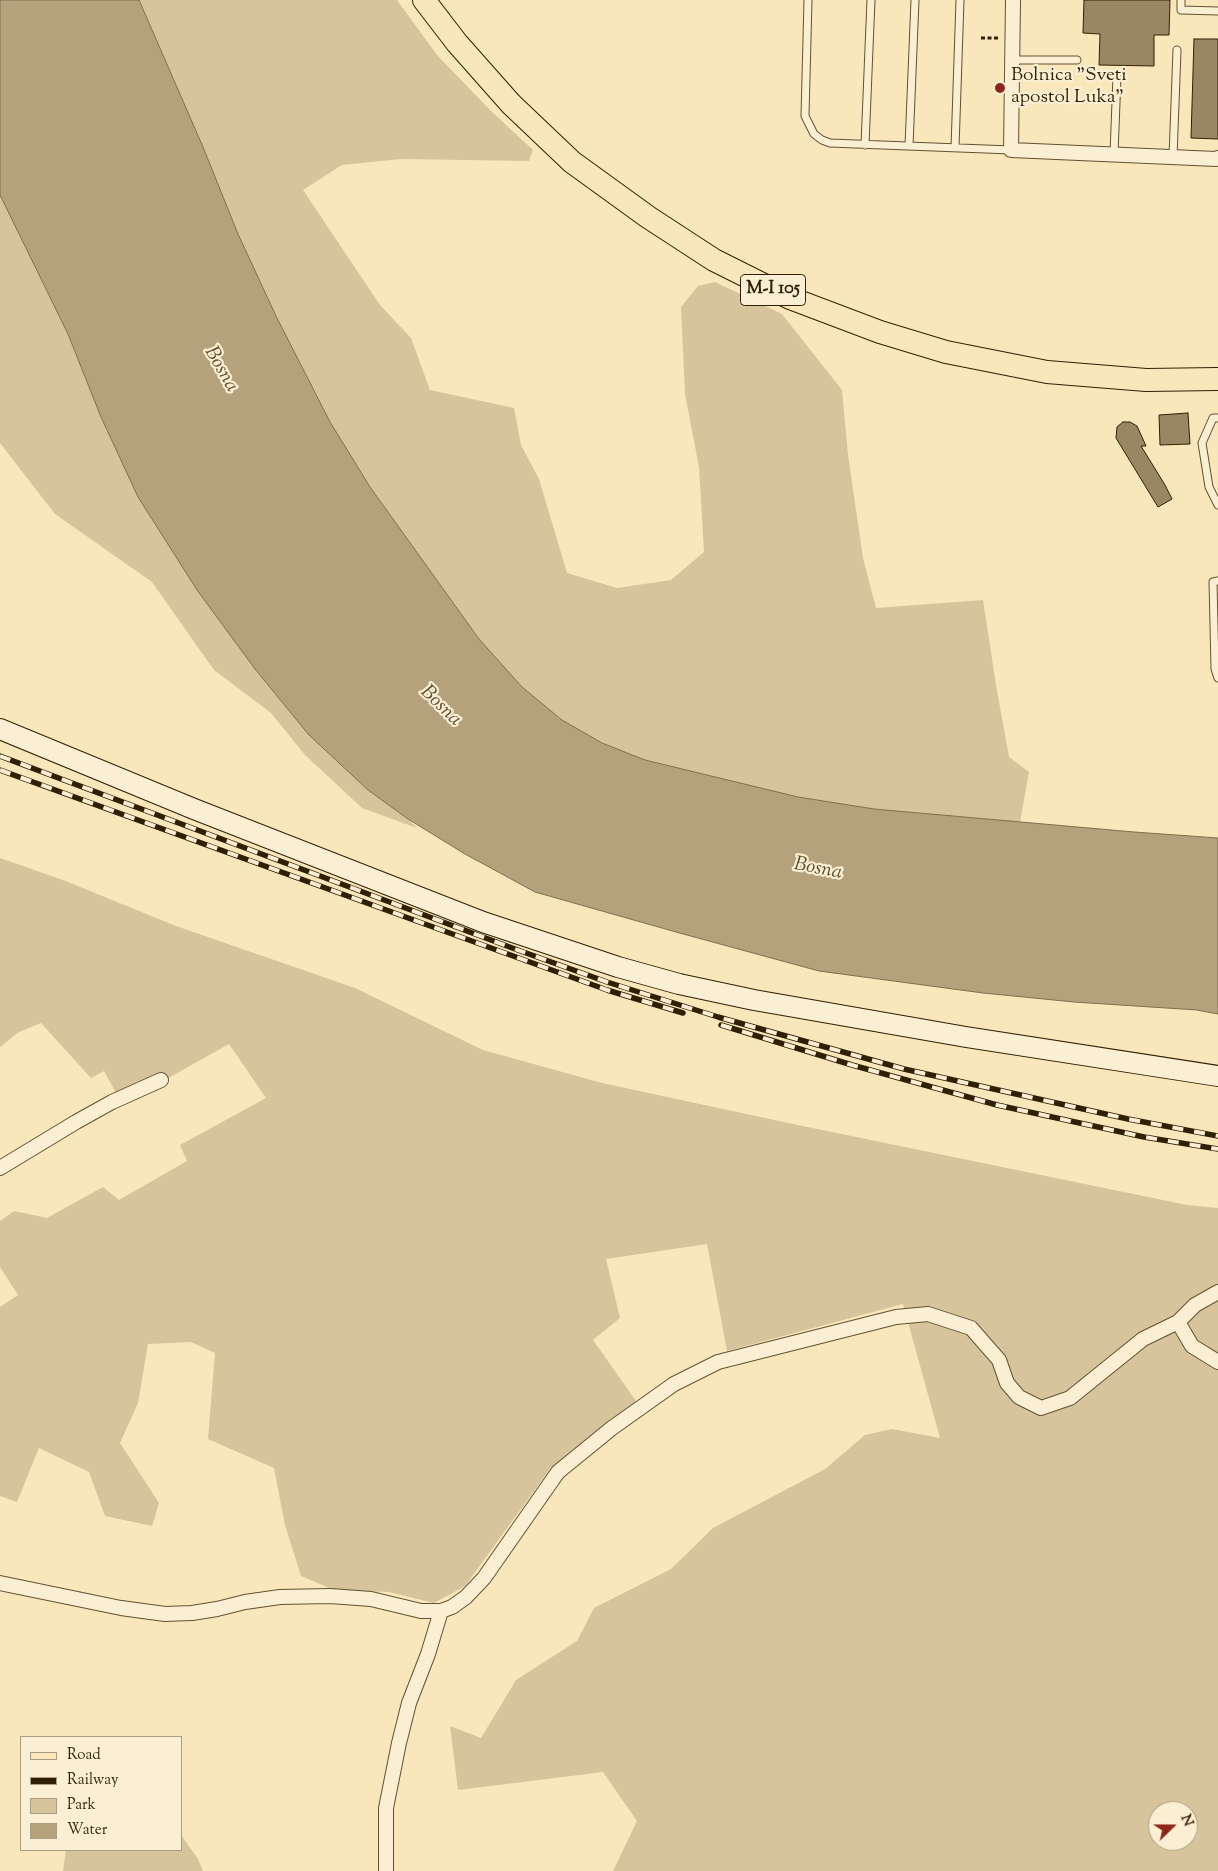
<!DOCTYPE html>
<html>
<head>
<meta charset="utf-8">
<style>
  body { margin:0 }
  #map { position:relative; width:1218px; height:1871px; overflow:hidden; background:#f9e6bb; font-family:"Sorts Mill Goudy",serif }
  canvas { display:block }
  .legend { position:absolute; left:20px; top:1736px; width:162px; height:115px; box-sizing:border-box; background:#fbefd3; border:1px solid #aa9c80; margin:0; padding:6px 9px; list-style:none; font-size:15px; color:#311f03 }
  .legend li { display:flex; align-items:center; gap:10px; height:25px }
  .legend b { width:25px; border:1px solid #aa9c80 }
  .north { position:absolute; left:1148px; top:1801px; width:50px; height:50px; box-sizing:border-box; background:#fbefd3; border:1px solid #aa9c80; border-radius:50%; rotate:68deg; font-size:14px; font-weight:700; line-height:20px; text-align:center; color:#311f03 }
  .north::after { content:''; display:block; margin:auto; width:18px; height:22px; background:#8f2418; clip-path:polygon(50% 0,100% 100%,50% 72%,0 100%) }
</style>
</head>
<body>
<div id="map">
<canvas width="1218" height="1871"></canvas>
<ul class="legend">
<li><b style="height:6px;background:#f9e6bb"></b>Road</li>
<li><b style="height:6px;background:#311f03"></b>Railway</li>
<li><b style="height:14px;background:#d7c49c"></b>Park</li>
<li><b style="height:14px;background:#b5a27c"></b>Water</li>
</ul>
<div class="north">N</div>
</div>
<script>
const ctx = document.querySelector('canvas').getContext('2d');
ctx.lineJoin = 'round';
function fill(path, color) { ctx.fillStyle = color; ctx.fill(path, 'evenodd'); }
const poly = rows => new Path2D(rows.map(r => 'M' + r).join(''));
function trace(path, color, width, dash) { ctx.strokeStyle = color; ctx.lineWidth = width; ctx.lineCap = dash ? 'butt' : 'round'; ctx.setLineDash(dash || []); ctx.stroke(path); }
function label(font, color, halo, rows, align = 'center') {
  ctx.font = font + ' "Sorts Mill Goudy",serif'; ctx.lineWidth = 4.5; ctx.setLineDash([]); ctx.textBaseline = 'middle'; ctx.strokeStyle = halo; ctx.fillStyle = color; for (const [text, x, y, turn = 0] of rows) {
    ctx.save(); ctx.translate(x, y); ctx.rotate((+turn || 0) * Math.PI / 180); ctx.textAlign = isNaN(turn) ? turn : align; if (halo) ctx.strokeText(text, 0, 0); ctx.fillText(text, 0, 0); ctx.restore();
  }
}
fill(poly([
  [139,0,397,0,437,55,491,111,533,150,529,161,401,159,342,165,303,190,380,305,411,338,430,390,514,408,521,445,539,479,567,573,617,588,671,580,704,552,699,467,685,394,681,307,698,286,715,282,782,314,842,390,848,455,863,558,876,608,983,600,996,685,1009,757,1029,772,1020,822,874,809,798,797,645,760,602,743,562,720,522,687,479,639,429,570,370,487,330,422,276,316,238,234,203,147],
  [0,195,68,334,101,417,138,497,197,590,255,669,309,735,368,790,408,819,417,828,362,808,305,755,271,713,214,670,152,582,55,514,0,443],
  [0,858,63,880,176,926,355,988,483,1050,602,1083,793,1124,1187,1205,1218,1208,1218,1871,613,1871,637,1821,603,1772,458,1790,450,1726,481,1738,516,1680,577,1641,594,1608,671,1569,713,1528,825,1469,865,1435,892,1429,940,1438,903,1304,727,1351,707,1244,606,1259,620,1318,593,1340,636,1401,550,1469,465,1586,434,1603,389,1592,334,1590,301,1576,285,1525,274,1468,208,1439,215,1353,191,1342,148,1344,138,1403,120,1443,159,1503,152,1526,105,1516,89,1472,39,1448,17,1502,0,1496,0,1307,18,1295,0,1267,0,1221,14,1211,47,1218,103,1187,119,1200,187,1161,180,1145,266,1098,229,1044,122,1104,104,1071,91,1078,41,1023,19,1032,0,1047],
  [1158,1811,1188,1811,1188,1841,1158,1841],
  [181,1835,198,1859,203,1871,63,1871,66,1850,181,1850]
]), '#d7c49c');
const water = poly([
  [0,0,139,0,203,147,238,234,276,316,330,422,370,487,479,639,522,687,562,720,602,743,645,760,798,797,874,809,1134,832,1218,838,1218,1014,1197,1010,1074,1002,983,993,819,971,676,932,535,892,465,854,408,819,368,790,309,735,255,669,197,590,138,497,101,417,68,334,0,195,0,0]
]);
fill(water, '#b5a27c');
trace(water, '#806e4c', 1);
const building = poly([
  [1084,0,1170,0,1169,35,1154,35,1154,66,1099,65,1100,34,1083,33,1084,0],
  [1194,39,1218,39,1218,139,1191,138,1194,39],
  [1188,413,1190,444,1160,445,1159,415,1188,413],
  [1123,422,1130,422,1137,426,1146,446,1141,446,1165,485,1172,499,1158,507,1116,438,1117,427,1123,422]
]);
fill(building, '#998663');
trace(building, '#311f03', 1);
const lane = poly([
  [808,0,805,116,814,134,822,140,830,143,1011,150],
  [1181,0,1181,10,1218,11],
  [1012,60,1077,60],
  [865,145,871,0],
  [909,146,915,0],
  [955,148,960,0],
  [1114,154,1117,76],
  [1173,157,1177,50],
  [1218,418,1213,418,1202,443,1209,487,1218,505],
  [1218,581,1213,582,1215,669,1218,678]
]);
const street = poly([
  [1013,0,1011,150,1216,159,1218,158],
  [0,1168,76,1122,112,1102,161,1080],
  [1178,1322,1195,1305,1218,1292],
  [0,1583,121,1608,165,1614,192,1613,217,1609,245,1602,280,1597,330,1596,371,1599,421,1611,441,1611,452,1607,466,1597,484,1578,558,1472,612,1428,674,1384,718,1362,896,1317,928,1314,971,1328,999,1360,1007,1383,1019,1397,1041,1408,1070,1398,1143,1339,1178,1322,1192,1346,1218,1362],
  [386,1871,386,1808,399,1743,409,1703,428,1654,441,1611]
]);
const secondary = poly([
  [0,729,194,809,483,922,618,967,679,984,754,1000,966,1037,1218,1076]
]);
const primary = poly([
  [424,0,457,43,511,104,572,162,648,217,714,260,790,298,880,332,946,352,1047,372,1146,380,1218,379]
]);
trace(lane, '#635131', 9);
trace(street, '#635131', 16);
trace(secondary, '#311f03', 22);
trace(primary, '#311f03', 24);
trace(poly([
  [981,38,1000,38]
]), '#311f03', 3, [4, 2.5]);
trace(lane, '#fbefd3', 7);
trace(street, '#fbefd3', 14);
trace(secondary, '#fbefd3', 20);
trace(primary, '#f9e6bb', 22);
const rail = poly([
  [0,756,515,949,607,982,718,1017,904,1069,1128,1119,1218,1136],
  [0,770,607,990,683,1013],
  [721,1025,852,1065,997,1105,1144,1137,1218,1149]
]);
trace(rail, '#311f03', 5.5);
trace(rail, '#fbefd3', 4, [11]);
for (const [x, y, r, color] of [
  [1000,88,6,"#8f2418"]
]) { const dot = new Path2D(); dot.arc(x, y, r, 0, 2 * Math.PI); ctx.fillStyle = color; ctx.fill(dot); trace(dot, '#fbefd3', 2); }
for (const [x, y, w] of [
  [773,290,65]
]) { const box = new Path2D(); box.roundRect(x - w / 2, y - 15.5, w, 31, 4); ctx.fillStyle = '#fbefd3'; ctx.fill(box); trace(box, '#311f03', 1); }
label('bold 18px', '#311f03', null, [
  ["M-I 105",773,290]
]);
label('19px', '#311f03', '#fbefd3', [
  ["Bolnica \"Sveti",1011,77],
  ["apostol Luka\"",1011,99]
], 'left');
label('italic 20px', '#5f4d2d', '#fbefd3', [
  ["Bosna",220,370,60],
  ["Bosna",440,707,44],
  ["Bosna",818,870,11]
]);
</script>
</body>
</html>
